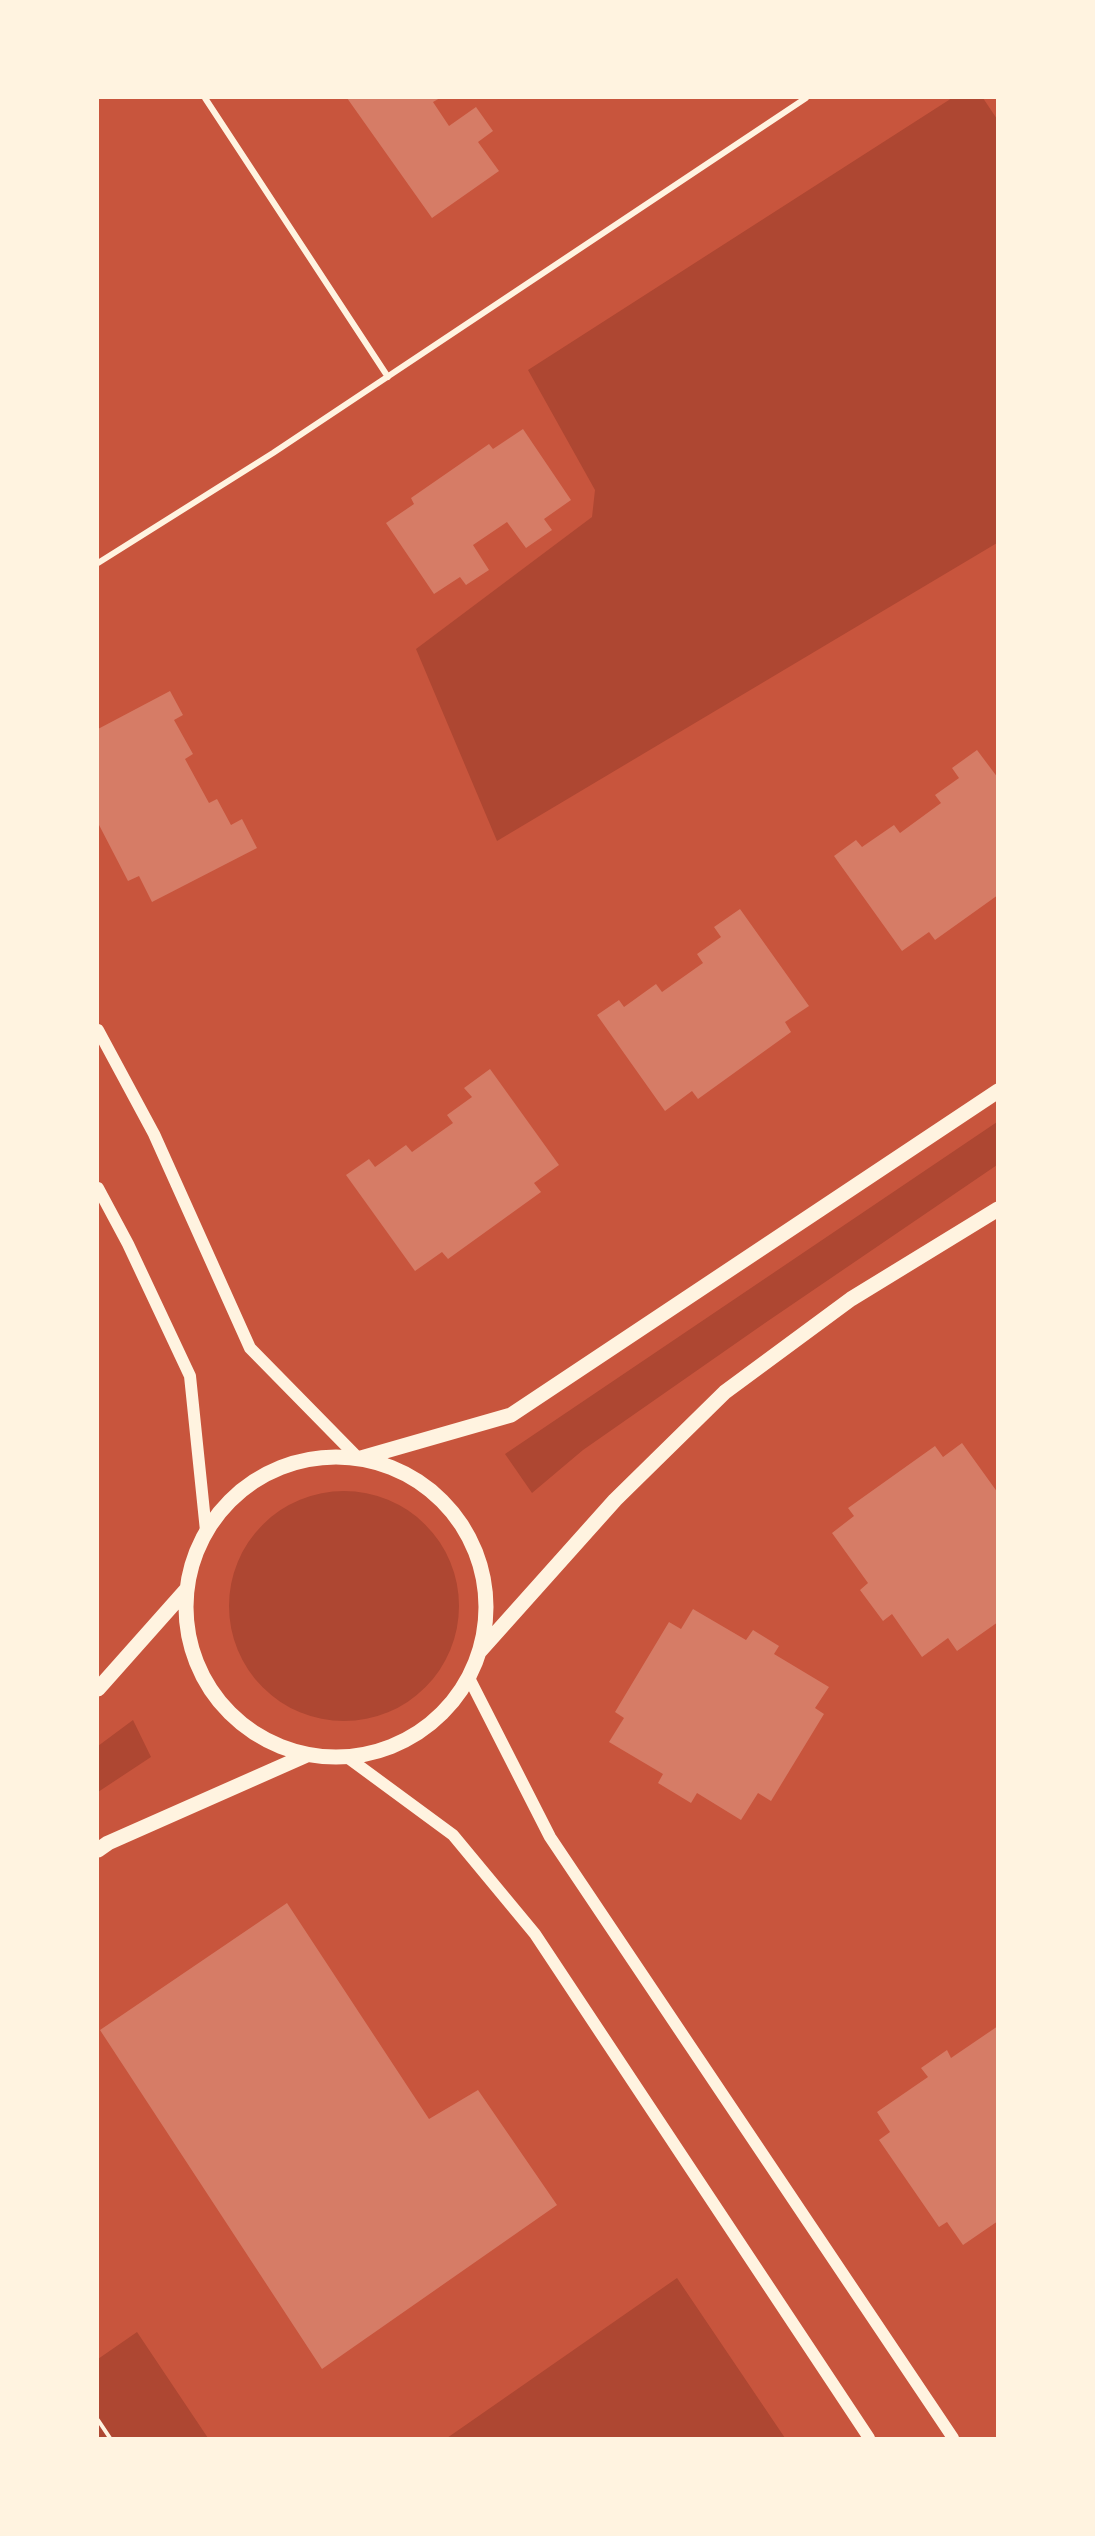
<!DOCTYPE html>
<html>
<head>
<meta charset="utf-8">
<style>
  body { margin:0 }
  #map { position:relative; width:1095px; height:2536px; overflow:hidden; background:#c8553d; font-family:"IBM Plex Serif",serif }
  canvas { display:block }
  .frame { position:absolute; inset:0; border:99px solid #fff3e0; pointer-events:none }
</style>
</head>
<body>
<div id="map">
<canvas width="1095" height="2536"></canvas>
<div class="frame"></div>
</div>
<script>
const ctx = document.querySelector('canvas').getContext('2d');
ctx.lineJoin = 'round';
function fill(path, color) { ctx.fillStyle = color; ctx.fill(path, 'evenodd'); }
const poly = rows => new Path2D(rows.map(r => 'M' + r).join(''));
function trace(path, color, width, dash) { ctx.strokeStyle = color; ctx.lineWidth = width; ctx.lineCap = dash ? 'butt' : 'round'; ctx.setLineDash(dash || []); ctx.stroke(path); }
fill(poly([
  [952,98,983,98,997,119,997,543,497,841,416,649,592,517,595,490,528,370],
  [997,1122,997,1165,765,1323,583,1450,532,1493,505,1454],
  '229 1606a115 115 0 1 1 230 0a115 115 0 1 1-230 0Z',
  [133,1720,151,1757,98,1792,98,1746],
  [677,2278,785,2438,447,2438],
  [137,2332,208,2438,98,2438,98,2359]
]), '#ae4732');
fill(poly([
  [347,98,440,98,433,102,449,126,476,107,493,131,478,142,499,171,432,218],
  [523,429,571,500,544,519,552,530,526,548,507,522,473,545,489,570,466,585,460,577,434,594,386,523,414,504,411,498,489,444,493,449],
  [170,691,183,715,174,720,193,754,185,759,209,803,217,799,231,825,242,819,257,848,152,902,139,876,128,881,98,823,98,729],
  [977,750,998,778,998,895,935,940,929,932,902,951,834,856,856,840,862,847,894,825,900,833,941,803,935,795,959,778,952,768],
  [740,909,809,1006,785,1022,791,1032,698,1099,692,1091,665,1111,597,1015,619,1000,624,1007,656,984,662,992,703,963,697,954,721,937,714,927],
  [490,1069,559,1165,534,1183,541,1192,448,1259,442,1252,415,1271,346,1175,369,1159,375,1167,406,1145,412,1152,453,1123,447,1115,472,1097,464,1088],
  [962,1443,998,1493,998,1622,957,1651,948,1638,922,1657,892,1614,883,1621,860,1590,868,1583,832,1533,854,1516,848,1508,935,1446,943,1457],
  [693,1609,746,1640,753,1630,779,1646,774,1654,829,1687,815,1708,824,1714,771,1801,758,1793,741,1820,697,1793,691,1803,658,1783,663,1774,609,1742,624,1718,615,1712,669,1622,681,1629],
  [287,1903,429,2119,478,2090,557,2205,322,2369,100,2030],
  [998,2026,998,2221,963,2245,947,2222,939,2227,879,2140,890,2132,877,2112,928,2077,921,2068,947,2050,951,2058]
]), '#d67c66');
trace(poly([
  [98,2420,110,2438]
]), '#fff3e0', 4);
trace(poly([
  [205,98,388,377],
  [98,563,273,453,806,98]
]), '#fff3e0', 6);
trace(poly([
  [98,1030,154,1134,250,1348,359,1459],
  [98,1188,128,1244,190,1376,206,1531],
  [469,1678,550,1837,953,2438],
  [347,1757,453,1835,535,1934,869,2438]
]), '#fff3e0', 12);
trace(poly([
  '186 1607a150 150 0 1 1 300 0a150 150 0 1 1-300 0Z',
  [361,1458,511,1415,998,1091],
  [480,1651,615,1500,725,1392,851,1299,998,1209],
  [98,1689,186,1590],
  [98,1850,108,1843,307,1755]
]), '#fff3e0', 15);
</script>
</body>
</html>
